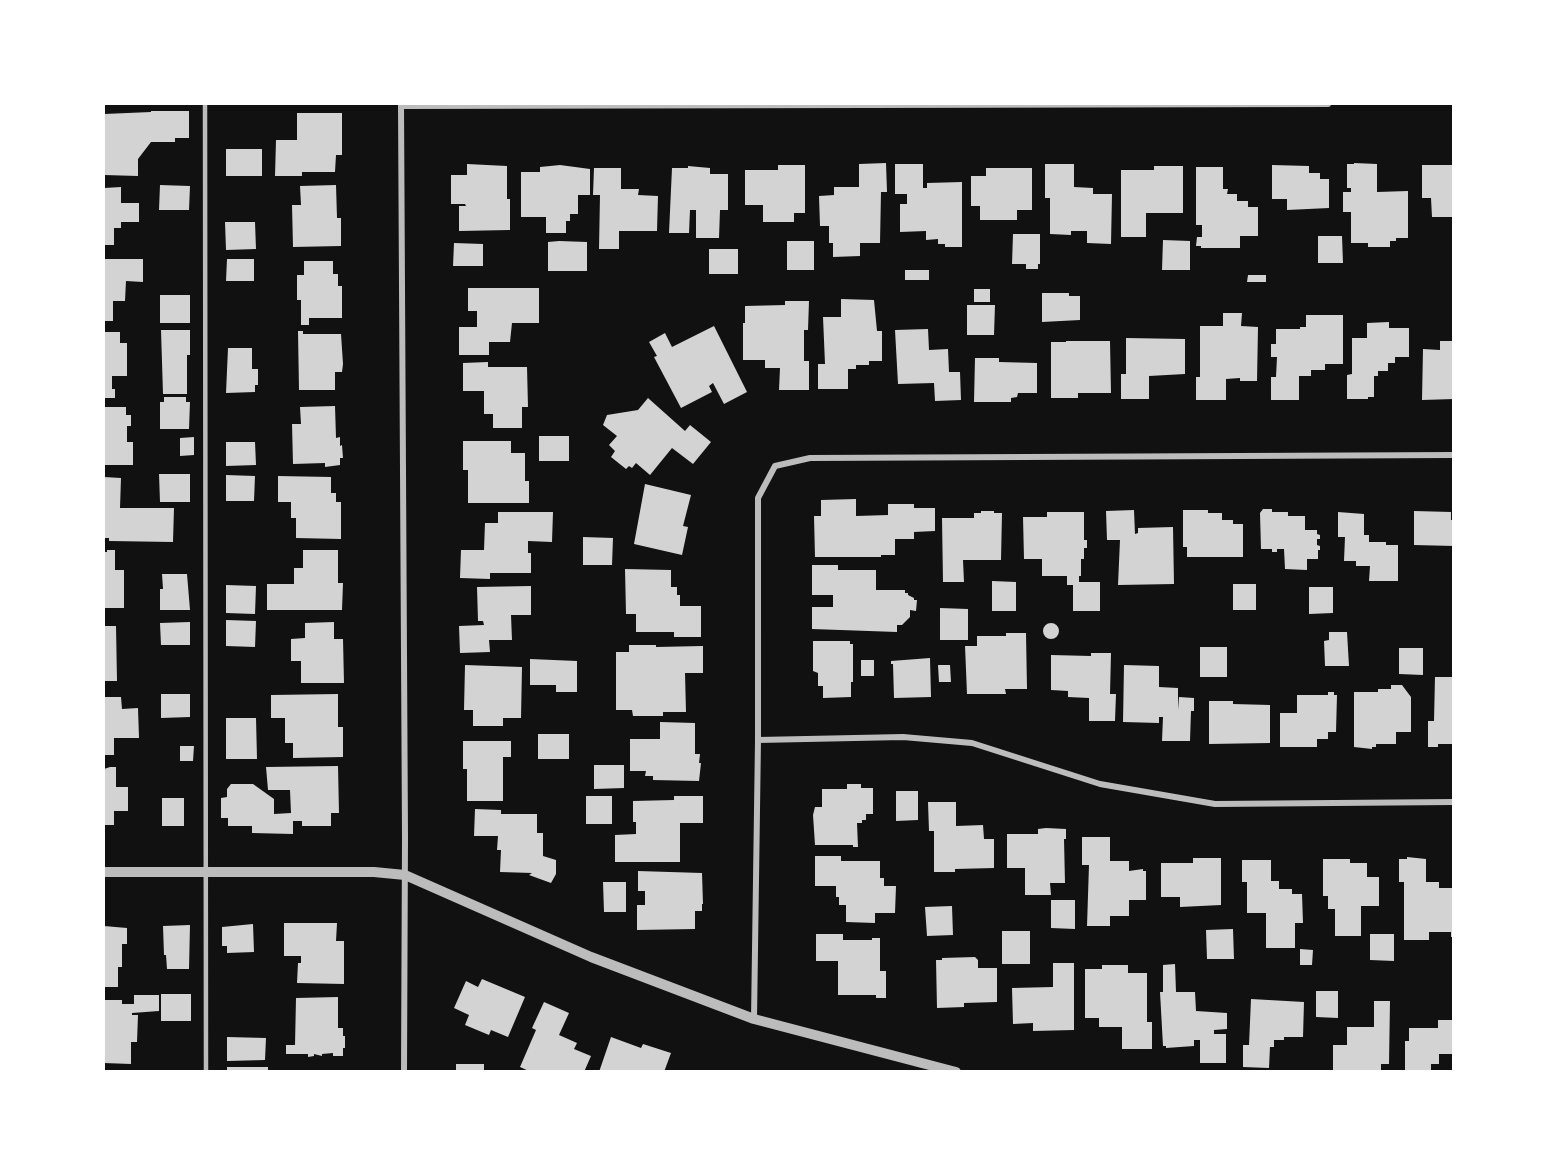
<!DOCTYPE html>
<html>
<head>
<meta charset="utf-8">
<style>
  body { margin:0 }
  #map { position:relative; width:1557px; height:1175px; overflow:hidden; background:#111; font-family:Inter,sans-serif }
  canvas { display:block }
  .frame { position:absolute; inset:0; border:105px solid #fff; pointer-events:none }
</style>
</head>
<body>
<div id="map">
<canvas width="1557" height="1175"></canvas>
<div class="frame"></div>
</div>
<script>
const ctx = document.querySelector('canvas').getContext('2d');
ctx.lineJoin = 'round';
function fill(path, color) { ctx.fillStyle = color; ctx.fill(path, 'evenodd'); }
const poly = rows => new Path2D(rows.map(r => 'M' + r).join(''));
function trace(path, color, width, dash) { ctx.strokeStyle = color; ctx.lineWidth = width; ctx.lineCap = dash ? 'butt' : 'round'; ctx.setLineDash(dash || []); ctx.stroke(path); }
fill(poly([
  [151,111,189,111,189,138,175,138,175,142,151,142,138,159,138,176,104,175,104,114,151,112],
  [297,113,342,113,342,155,336,155,335,172,302,172,302,176,275,176,276,140,297,140],
  [226,149,262,149,262,176,226,176],
  [886,163,887,192,881,192,880,243,860,243,860,256,833,257,833,243,829,243,829,226,820,226,819,196,834,195,834,187,859,187,859,164],
  [1354,163,1377,164,1377,192,1408,191,1408,238,1396,238,1396,241,1390,241,1390,247,1368,247,1368,243,1351,243,1351,212,1343,212,1343,192,1351,192,1351,188,1347,188,1347,164,1354,164],
  [467,164,507,166,507,199,510,199,510,230,459,231,459,206,466,206,465,204,451,204,451,175,467,175],
  [895,164,923,164,923,188,927,188,927,183,962,182,962,247,945,247,945,244,938,244,938,239,926,240,926,231,900,232,900,204,907,204,907,194,895,194],
  [1045,164,1074,164,1074,187,1093,188,1093,194,1112,194,1111,244,1087,243,1087,231,1071,231,1071,235,1050,234,1050,198,1045,198],
  [560,165,590,169,590,195,578,195,578,214,570,214,570,221,566,221,566,233,546,233,546,217,521,217,521,172,540,172,540,167],
  [778,165,805,165,805,213,794,213,794,222,763,222,763,205,745,205,745,170,778,170],
  [1272,165,1309,166,1309,173,1320,173,1320,179,1329,179,1329,208,1287,210,1287,199,1272,199],
  [1422,165,1454,165,1454,217,1432,217,1431,198,1422,198],
  [688,166,710,168,710,174,728,174,728,210,720,210,719,238,696,238,696,210,690,210,689,233,669,233,672,168,688,168],
  [1154,166,1183,166,1183,213,1146,213,1146,237,1121,237,1121,170,1154,170],
  [1196,167,1223,167,1223,189,1228,189,1227,194,1237,194,1237,201,1248,201,1248,207,1258,207,1258,236,1240,236,1240,248,1201,248,1201,246,1196,246,1197,237,1202,237,1202,225,1196,225],
  [594,168,621,168,621,189,639,189,638,195,658,196,657,231,619,231,619,249,599,249,600,195,593,195],
  [986,168,1032,168,1032,210,1017,210,1017,220,980,220,980,206,971,206,971,176,986,176],
  [160,185,190,186,189,210,159,210],
  [336,185,337,218,341,218,341,246,293,247,292,205,301,205,300,186],
  [121,187,121,203,139,203,139,222,121,222,121,228,114,228,114,245,104,245,104,188],
  [225,222,255,222,256,249,226,250],
  [1013,234,1040,234,1040,264,1038,264,1038,269,1026,269,1026,264,1012,264],
  [1318,236,1342,236,1343,263,1318,263],
  [1163,240,1190,241,1190,270,1162,270],
  [559,241,587,242,587,271,548,271,548,242],
  [787,241,814,241,814,270,787,270],
  [454,243,483,244,483,266,453,266],
  [709,249,738,249,738,274,709,274],
  [104,259,143,259,143,282,126,281,125,301,113,301,113,321,104,321],
  [227,259,254,259,254,281,226,281],
  [304,261,333,261,333,274,338,274,338,286,342,286,342,318,309,318,309,325,301,325,301,300,297,300,297,275,304,275],
  [905,270,929,270,929,280,905,280],
  [1248,275,1266,275,1266,282,1247,282],
  [468,288,539,288,539,323,512,323,510,342,489,342,489,355,459,355,459,327,477,327,477,311,468,311],
  [974,289,990,289,990,302,974,302],
  [1042,293,1069,293,1069,296,1080,296,1080,320,1042,322],
  [160,295,190,295,190,323,160,323],
  [841,299,874,300,877,331,882,331,882,361,869,361,869,365,856,365,856,369,848,369,848,389,818,389,818,364,825,364,823,317,841,317],
  [785,301,809,301,808,330,804,330,804,361,809,361,809,390,779,390,780,368,765,368,765,360,743,360,743,323,745,323,745,306,785,305],
  [967,305,995,305,994,335,967,335],
  [1223,313,1242,313,1241,326,1258,327,1257,381,1240,381,1240,378,1226,379,1226,400,1196,400,1196,377,1200,377,1200,326,1223,326],
  [1306,315,1343,315,1343,364,1325,364,1325,370,1311,370,1311,376,1299,376,1299,400,1271,400,1271,377,1276,377,1277,357,1271,357,1271,344,1276,344,1276,329,1300,329,1300,327,1306,327],
  [1389,322,1389,328,1409,328,1409,357,1395,357,1395,363,1388,363,1388,371,1378,371,1378,376,1374,376,1374,397,1368,397,1368,399,1347,399,1347,375,1352,374,1352,338,1367,338,1367,323],
  [714,326,747,392,724,404,713,383,709,386,712,392,681,408,654,357,657,356,649,342,665,333,672,347],
  [928,329,929,350,948,349,949,372,960,372,961,400,935,401,934,383,898,384,895,330],
  [161,330,190,330,190,355,187,355,187,394,163,394],
  [298,331,303,331,303,334,341,334,343,364,342,372,335,372,335,390,299,390],
  [104,332,120,332,120,343,127,343,127,376,112,376,112,389,115,389,115,398,104,398],
  [1126,338,1185,339,1185,374,1149,376,1149,399,1121,399,1121,374,1126,374],
  [1066,341,1110,341,1111,393,1078,393,1078,398,1051,398,1051,342,1066,342],
  [1440,341,1454,341,1454,399,1422,400,1423,349,1440,350],
  [228,348,252,348,252,369,258,369,258,385,255,385,255,392,226,393],
  [975,358,999,358,999,362,1037,363,1037,393,1018,393,1017,397,1011,398,1011,402,974,402],
  [488,362,488,367,527,367,528,407,522,407,522,428,493,428,493,414,484,414,484,391,463,391,463,363],
  [164,397,186,397,186,402,190,402,189,429,160,429,160,402,164,402],
  [648,398,685,431,690,425,711,442,693,464,672,448,650,475,636,463,632,468,629,466,626,469,611,457,615,451,609,445,617,436,603,425,607,415,638,410],
  [335,406,336,438,340,437,340,446,342,445,343,458,340,458,340,465,325,467,325,463,293,464,292,424,301,424,300,407],
  [104,407,126,407,126,415,131,415,131,426,127,426,127,442,133,442,133,465,104,465],
  [539,436,569,436,569,461,539,461],
  [194,437,194,455,180,456,180,438],
  [463,441,511,441,511,453,525,453,525,481,529,481,529,503,468,503,468,470,463,470],
  [226,442,255,442,256,465,226,466],
  [159,474,190,474,190,502,160,502],
  [226,475,255,476,254,501,226,501],
  [278,476,331,477,331,493,336,493,336,502,341,502,341,539,296,538,296,518,291,518,291,502,278,502],
  [104,477,121,478,120,508,174,508,173,542,109,541,109,538,104,538],
  [645,484,691,495,683,526,688,527,682,555,634,544],
  [856,499,856,516,888,515,888,504,914,504,914,508,935,508,935,531,914,532,914,539,895,539,895,555,881,555,881,557,815,557,814,516,821,516,821,500],
  [1263,509,1272,509,1272,512,1288,512,1288,516,1305,516,1305,530,1317,530,1317,534,1320,535,1320,539,1317,539,1317,545,1320,546,1320,550,1318,550,1318,559,1307,559,1307,570,1285,569,1284,549,1277,549,1277,552,1272,552,1272,549,1261,549,1260,513],
  [1134,510,1135,534,1138,533,1138,528,1173,527,1174,584,1118,585,1120,540,1107,540,1106,511],
  [1183,510,1208,510,1208,513,1222,513,1222,520,1233,520,1233,524,1243,524,1243,557,1187,557,1187,547,1183,547],
  [981,511,994,511,994,513,1002,513,1001,560,963,560,964,582,943,582,942,518,974,518,974,513,981,513],
  [1414,511,1451,512,1451,520,1454,520,1454,546,1414,545],
  [498,512,553,512,552,542,528,541,528,553,531,553,531,573,490,573,490,579,460,578,461,550,484,550,485,523,498,523],
  [1047,512,1084,512,1084,540,1087,540,1087,548,1084,548,1084,559,1081,559,1081,576,1079,576,1079,582,1100,582,1100,611,1073,611,1073,585,1067,585,1067,576,1042,576,1042,559,1024,559,1023,517,1047,517],
  [1338,512,1364,514,1364,535,1369,535,1369,542,1386,542,1386,545,1398,545,1398,581,1369,581,1370,566,1356,566,1356,561,1344,561,1345,537,1338,537],
  [583,537,613,538,612,565,583,565],
  [107,550,115,550,115,570,124,570,124,608,104,608,104,552,107,552],
  [303,550,338,550,338,583,343,583,342,610,267,610,267,584,294,584,294,568,303,568],
  [812,565,838,565,838,570,876,570,876,590,905,590,905,593,908,593,908,595,914,598,914,600,917,600,916,611,910,610,910,617,902,625,897,625,897,632,812,629,812,607,833,607,833,595,812,595],
  [625,569,671,570,671,587,677,587,677,595,680,595,680,606,701,606,701,637,674,637,674,632,636,632,636,614,626,614],
  [162,574,187,574,190,610,160,610,160,589,163,589],
  [992,581,1016,582,1016,611,992,611],
  [1233,584,1256,584,1256,610,1233,610],
  [226,585,256,586,255,614,226,613],
  [531,586,531,615,511,615,512,640,489,640,490,652,460,653,459,626,484,625,483,621,478,621,477,587],
  [1309,587,1333,587,1333,613,1309,614],
  [940,608,968,609,968,640,940,640],
  [226,620,256,621,255,647,226,646],
  [190,622,190,645,161,645,160,623],
  [334,622,334,639,343,639,344,683,301,683,301,661,291,661,291,639,305,638,305,623],
  '1043 631a8 8 0 1 1 16 0a8 8 0 1 1-16 0Z',
  [104,626,116,626,117,681,104,681],
  [1329,632,1347,632,1349,666,1325,666,1324,641,1329,640],
  [1006,633,1026,633,1027,689,1005,689,1006,694,967,694,965,646,977,646,977,636,1006,636],
  [813,641,850,641,850,644,853,644,853,682,851,682,851,697,823,698,823,686,818,686,818,673,813,671],
  [629,645,656,645,656,647,703,646,703,673,685,673,686,712,663,712,663,716,633,716,632,710,616,710,616,652,629,652],
  [1200,647,1227,647,1227,677,1200,677],
  [1399,648,1423,648,1423,675,1399,674],
  [1091,653,1111,653,1110,694,1116,694,1115,721,1089,721,1089,698,1068,697,1068,691,1051,690,1051,655,1091,656],
  [930,658,931,697,894,698,893,664,891,664,891,661],
  [530,659,577,661,577,692,556,692,556,685,530,685],
  [861,660,874,660,874,676,861,676],
  [465,665,522,667,521,718,503,718,503,726,473,726,473,710,464,710],
  [938,665,950,665,951,682,939,682],
  [1124,665,1159,666,1159,687,1178,688,1178,710,1179,697,1194,698,1194,711,1191,711,1190,741,1162,741,1163,717,1159,717,1159,723,1123,722],
  [1435,677,1454,677,1454,744,1438,744,1438,747,1428,747,1428,721,1434,721],
  [1391,685,1402,685,1411,697,1411,732,1396,732,1396,744,1376,744,1376,747,1372,747,1372,749,1354,747,1354,692,1378,692,1378,689,1391,689],
  [1328,692,1334,692,1334,695,1337,695,1336,732,1328,732,1328,739,1317,739,1317,747,1280,747,1280,713,1297,713,1297,695,1328,695],
  [161,694,190,694,190,717,161,718],
  [338,694,338,727,343,727,343,757,293,758,293,743,285,743,285,718,271,718,271,695],
  [104,697,121,697,122,709,138,708,139,738,114,738,114,755,104,755],
  [1209,701,1233,701,1233,704,1270,705,1270,743,1209,744],
  [226,718,256,718,257,759,226,759],
  [660,722,695,723,695,754,700,754,699,763,701,763,699,781,653,780,653,776,645,776,646,771,630,771,630,739,660,739],
  [538,734,569,734,569,759,538,759],
  [463,741,511,741,511,757,503,757,503,801,467,801,467,769,463,769],
  [180,746,194,746,193,761,180,761],
  [594,765,624,765,624,788,594,789],
  [338,766,339,813,331,813,331,826,302,826,302,821,293,821,293,834,252,833,252,826,228,826,228,818,221,818,221,798,227,797,227,789,231,784,253,784,274,799,274,814,291,813,290,790,268,790,266,767],
  [110,767,116,767,116,787,128,787,128,811,114,811,114,825,104,825,104,769],
  [847,784,861,784,861,788,873,788,873,814,866,814,866,820,862,820,862,823,857,823,858,847,853,847,853,845,815,845,813,815,815,807,822,807,822,789,847,789],
  [896,791,918,791,918,820,896,821],
  [586,796,612,796,612,824,586,824],
  [674,796,703,796,703,823,680,823,680,862,615,862,615,835,636,834,636,822,633,822,633,801,674,800],
  [162,798,184,798,184,826,162,826],
  [928,802,956,802,956,826,983,825,984,839,994,839,994,868,955,869,955,872,934,872,934,831,929,831],
  [475,809,501,810,501,814,537,814,537,833,543,833,543,856,556,860,556,874,551,883,529,875,532,873,500,872,501,850,497,850,498,836,474,836],
  [1046,828,1066,829,1066,839,1064,839,1065,883,1050,883,1051,895,1025,895,1025,868,1007,868,1007,834,1038,834,1038,829],
  [1082,837,1110,837,1110,861,1129,861,1129,871,1143,869,1143,871,1146,871,1146,900,1129,900,1129,916,1110,916,1110,926,1087,926,1089,865,1082,865],
  [815,856,841,856,841,861,880,861,880,878,884,878,884,886,896,886,895,913,875,913,875,923,846,922,846,905,839,905,839,897,836,897,836,886,815,886],
  [1407,857,1426,859,1426,882,1439,882,1439,888,1452,888,1454,937,1451,937,1451,932,1429,932,1429,940,1404,940,1404,882,1399,882,1399,859,1407,859],
  [1193,858,1221,858,1221,905,1180,907,1180,897,1161,897,1161,863,1193,863],
  [1323,859,1350,859,1350,863,1367,863,1367,877,1379,877,1379,906,1361,906,1361,936,1335,936,1335,909,1328,909,1328,896,1323,896],
  [1242,860,1271,860,1271,881,1279,881,1279,889,1292,889,1292,894,1302,894,1303,923,1295,923,1295,948,1266,948,1266,913,1247,913,1247,882,1242,882],
  [638,871,702,873,703,904,702,904,702,911,695,911,695,929,637,930,637,905,645,905,645,891,638,891],
  [603,882,626,882,626,912,604,912],
  [1051,900,1075,900,1075,929,1051,928],
  [952,906,953,935,927,936,925,907],
  [284,923,337,923,336,941,344,941,344,984,297,983,298,963,301,963,301,956,284,956],
  [253,924,254,952,227,953,227,946,222,946,222,927],
  [190,925,189,969,167,969,166,955,164,955,163,926],
  [104,926,127,928,127,944,122,944,122,967,118,967,118,987,104,987],
  [1233,929,1234,959,1207,959,1206,930],
  [1002,931,1030,931,1030,964,1002,964],
  [816,934,843,934,843,940,872,940,872,938,880,938,880,971,886,971,886,998,876,998,876,995,838,995,838,961,816,961],
  [1370,934,1394,934,1394,961,1370,960],
  [1300,949,1313,950,1312,965,1300,965],
  [975,957,978,960,978,968,997,968,997,1002,964,1003,964,1007,937,1008,936,960,942,960,942,958],
  [1053,963,1074,963,1074,1030,1033,1031,1033,1023,1013,1024,1012,988,1053,987],
  [1175,964,1176,992,1195,992,1196,1011,1227,1013,1227,1029,1214,1030,1214,1034,1226,1034,1226,1063,1200,1063,1200,1040,1194,1040,1194,1046,1166,1048,1166,1046,1163,1046,1160,992,1163,992,1163,965],
  [1102,965,1128,965,1128,973,1147,973,1147,1022,1152,1022,1152,1049,1122,1049,1122,1027,1099,1027,1099,1018,1085,1018,1085,969,1102,969],
  [482,979,525,997,508,1037,491,1030,489,1035,465,1025,469,1015,454,1008,466,981,478,987],
  [1316,991,1338,991,1338,1018,1316,1017],
  [161,994,191,994,191,1021,161,1021],
  [134,995,159,995,159,1011,132,1013,132,1015,138,1015,137,1042,131,1042,131,1064,104,1063,104,1000,122,1000,122,1004,134,1004],
  [338,997,338,1028,343,1028,343,1036,345,1036,345,1048,343,1048,343,1056,333,1056,333,1053,322,1054,322,1056,314,1054,314,1056,308,1057,308,1054,286,1054,286,1045,295,1045,296,998],
  [1251,999,1304,1002,1303,1037,1284,1037,1284,1040,1274,1040,1274,1047,1270,1047,1269,1068,1243,1067,1243,1045,1249,1045],
  [1374,1001,1390,1001,1389,1064,1381,1064,1381,1071,1333,1072,1333,1045,1347,1045,1347,1027,1374,1027],
  [544,1002,569,1013,559,1035,577,1043,574,1049,591,1056,584,1072,531,1072,520,1067,536,1030,532,1028],
  [1438,1020,1454,1020,1453,1054,1439,1054,1439,1064,1431,1064,1431,1072,1405,1072,1405,1041,1409,1041,1409,1028,1438,1028],
  [227,1037,266,1038,265,1060,227,1061],
  [611,1037,641,1048,643,1044,671,1053,664,1072,599,1072],
  [456,1064,484,1064,484,1072,456,1072],
  [227,1067,268,1067,268,1072,227,1072]
]), '#d3d3d3');
trace(poly([
  [205,104,206,1072]
]), '#bcbcbc', 4.5);
trace(poly([
  [401,104,405,837,404,1072],
  [401,106,1328,104],
  [758,740,903,737,972,743,1100,784,1215,804,1454,802],
  [754,1019,758,740,758,498,775,466,810,458,1454,455]
]), '#bcbcbc', 6);
trace(poly([
  [104,872,374,872,405,875,591,957,754,1019,956,1072]
]), '#bcbcbc', 10);
</script>
</body>
</html>
